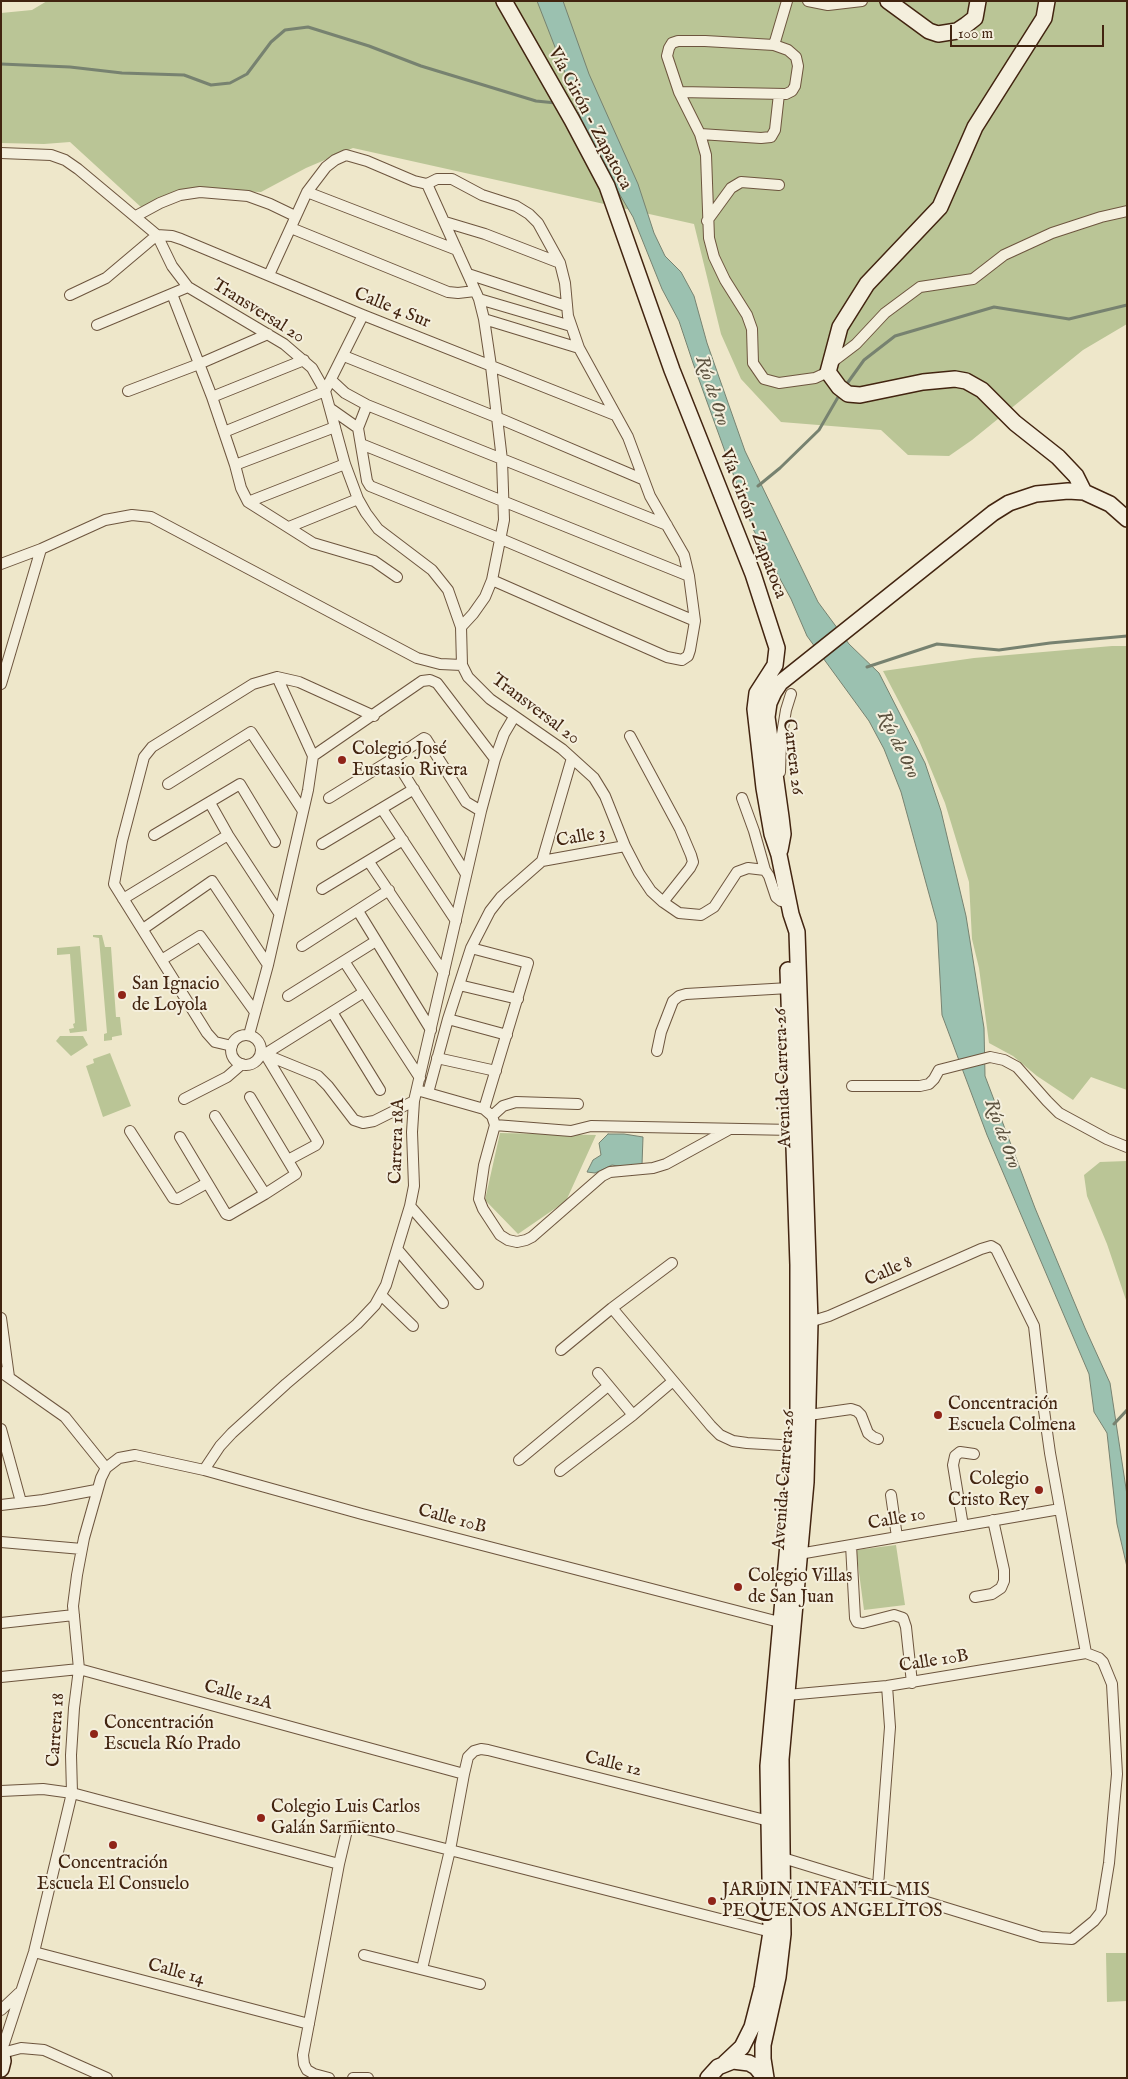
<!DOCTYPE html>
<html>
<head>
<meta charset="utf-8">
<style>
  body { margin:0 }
  #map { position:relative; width:1128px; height:2079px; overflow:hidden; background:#eee7ca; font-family:"IM FELL English",serif }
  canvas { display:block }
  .frame { position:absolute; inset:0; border:2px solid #422410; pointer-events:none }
  .scale { position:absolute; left:950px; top:25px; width:154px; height:22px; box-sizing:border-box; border:2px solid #422410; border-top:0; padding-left:6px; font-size:15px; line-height:18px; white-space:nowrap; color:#422410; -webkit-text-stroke:4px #f4efdd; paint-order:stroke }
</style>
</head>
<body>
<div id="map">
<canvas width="1128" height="2079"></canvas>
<div class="frame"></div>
<div class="scale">100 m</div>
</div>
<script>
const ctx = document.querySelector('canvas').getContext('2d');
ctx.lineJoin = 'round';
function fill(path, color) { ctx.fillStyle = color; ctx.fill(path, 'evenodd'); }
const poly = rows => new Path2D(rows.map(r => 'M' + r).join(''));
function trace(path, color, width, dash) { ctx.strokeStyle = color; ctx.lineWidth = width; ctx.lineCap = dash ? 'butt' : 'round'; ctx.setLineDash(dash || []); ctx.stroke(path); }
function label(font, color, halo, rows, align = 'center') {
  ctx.font = font + ' "IM FELL English",serif'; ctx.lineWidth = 4; ctx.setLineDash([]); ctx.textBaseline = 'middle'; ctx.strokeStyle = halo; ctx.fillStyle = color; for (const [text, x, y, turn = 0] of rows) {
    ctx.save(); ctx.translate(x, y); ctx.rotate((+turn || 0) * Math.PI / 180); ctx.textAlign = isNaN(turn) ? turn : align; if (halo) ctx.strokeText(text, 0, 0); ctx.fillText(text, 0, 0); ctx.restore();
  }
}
fill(poly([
  [47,1,1127,1,1127,324,1083,350,972,440,949,456,908,455,881,430,781,422,741,379,721,334,694,224,353,148,306,168,261,192,186,190,142,208,70,142,44,144,1,143,1,13,32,10],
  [1112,646,1127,646,1127,1090,1091,1077,1073,1100,1037,1076,1013,1056,989,1043,979,968,972,939,969,882,945,803,918,738,883,671,974,658],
  [93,935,102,935,105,947,111,947,116,1017,120,1017,122,1035,112,1037,112,1040,104,1041,104,1034,107,1033,99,938,93,937],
  [80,946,87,1031,70,1033,69,1029,74,1028,73,1024,75,1023,70,954,57,955,57,948],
  [60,1036,83,1036,88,1045,71,1056,56,1041],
  [110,1053,131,1106,103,1117,86,1066,94,1063,93,1059],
  [500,1133,596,1135,566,1201,518,1234,485,1200],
  [1127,1161,1127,1303,1107,1244,1087,1196,1084,1175,1100,1162],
  [896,1545,905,1605,864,1610,856,1550],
  [1106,1953,1127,1953,1127,2001,1107,2002]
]), '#bac596');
const water = poly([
  [537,1,563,1,589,74,638,184,654,233,665,256,681,272,694,296,707,343,745,451,818,602,849,644,879,673,925,763,941,811,966,916,984,1028,985,1076,1035,1208,1085,1328,1110,1383,1127,1495,1127,1567,1117,1524,1107,1433,1094,1412,1089,1374,987,1135,942,1015,937,923,901,792,884,749,869,721,807,636,791,599,753,529,693,363,679,321,662,289,633,217,587,139,571,88,537,1],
  [608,1134,624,1134,643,1137,642,1165,629,1168,612,1165,595,1173,587,1172,593,1160,601,1155,599,1143,608,1134]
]);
fill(water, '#9bc1b0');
trace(water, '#778270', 1);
trace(poly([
  [1,64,70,67,122,73,184,75,211,85,230,83,247,74,271,42,285,30,308,27,369,46,421,66,536,101,556,103],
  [846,385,864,360,895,336,994,307,1069,319,1127,305],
  [758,486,780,468,819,430,841,392],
  [867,667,937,644,999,650,1050,643,1127,636],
  [1114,1424,1127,1410]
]), '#778270', 3);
const street = poly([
  [808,1,828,5,862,1],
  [774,45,787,1],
  [679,92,786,94,792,91,795,86,798,66,796,57,788,50,774,45,705,41,678,41,672,43,669,48,667,56,679,92,700,134,706,155,709,238,714,257,725,280,747,315,752,329,753,363,764,379,779,383,815,378,828,372],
  [700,134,761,138,771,137,775,130,779,94],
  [1,153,51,155,65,160,78,169,157,235,172,266,188,287,284,344,312,368,325,391,345,464,358,499,366,513,378,529,432,570,448,590,461,627,462,665,468,677,490,699,562,749,594,778,605,796,625,846,639,873,651,891,663,902,679,913,701,915,714,907,737,872,748,868,765,870,769,876,776,897,781,901,789,903],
  [427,184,479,299,484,319,491,366,502,460,504,520,492,580,485,597,473,614,461,627],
  [307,192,457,250],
  [136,216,160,203,180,195,200,192,248,196,270,204,295,216],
  [707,221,731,188,741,182,779,185],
  [445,222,485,234,560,263],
  [291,228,448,292,458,293,475,291],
  [157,235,172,236,181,239,363,315,615,415],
  [468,274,566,306],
  [269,275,307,192,326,167,335,160,346,155,367,161,414,181,427,184,437,179,452,179,482,195,516,206,529,214,538,223,560,263,565,283,568,316,579,348,628,437,650,496,684,555,689,576,695,621,690,650,688,656,682,660,667,657,492,580],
  [172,294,212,397,235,465,241,488,248,502,313,543,374,561,397,577],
  [70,295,106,278,157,235],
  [479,299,571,326],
  [484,319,579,348],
  [97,325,188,287],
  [344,356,496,417,642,479],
  [831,363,856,344,885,313,920,287,973,279,1004,255,1052,233,1101,217,1127,211],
  [331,380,345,393,367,405,667,525],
  [128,391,199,364,268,334],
  [212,397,304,360],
  [331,409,358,428,367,481,370,486,501,539,695,621],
  [358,428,367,405],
  [224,432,325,391,363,315],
  [361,444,689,576],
  [235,465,335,427],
  [248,502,345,464],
  [289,527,358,499],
  [1,564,41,549,105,520,132,515,151,517,417,658,440,664,462,665],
  [1,684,41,549],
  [630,736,680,829,691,855,693,862,690,868,663,902],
  [313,756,422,681,430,680,437,683,495,759],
  [394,758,466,874],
  [780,772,781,740,786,710,791,694],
  [168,784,251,732,303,811],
  [329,798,394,758,424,738,426,739,466,802,481,811],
  [742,798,754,831,765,870],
  [210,803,228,835,279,913],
  [382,809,456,921],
  [154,835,240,784,275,842],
  [322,844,414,789],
  [542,861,625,846],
  [369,862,444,973],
  [322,889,403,840],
  [123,899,228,835],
  [358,911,431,1030],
  [143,929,212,881,268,965],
  [302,946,389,890],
  [471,948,528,963,484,1109],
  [163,959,200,936,255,1012],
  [344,961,420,1078],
  [459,985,518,999],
  [288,996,376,941],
  [332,1012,380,1090],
  [448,1019,507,1035],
  [249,1035,268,965,308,790,313,756,277,677],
  '231 1050a15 15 0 1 1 30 0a15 15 0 1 1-30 0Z',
  [232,1046,215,1042,207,1033,114,884,122,841,144,757,152,747,253,684,277,677,299,682,374,716],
  [657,1051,661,1032,673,1001,679,996,686,994,789,988],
  [264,1054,318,1076,328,1086,354,1120,363,1123,374,1121,414,1101],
  [437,1058,496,1071],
  [852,1086,920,1086,929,1084,934,1079,939,1070,990,1057,1004,1060,1017,1067,1047,1101,1059,1113,1107,1139,1127,1147],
  [417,1090,484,1109,492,1116,495,1125,484,1165,479,1199,483,1209,500,1235,508,1240,517,1242,526,1240,532,1237,602,1176,610,1172,653,1168,666,1164,728,1130],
  [428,1093,448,1019,471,948,490,911,501,897,542,861,572,758],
  [184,1099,227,1077,242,1064],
  [215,1116,265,1194],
  [492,1116,503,1106,516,1102,578,1104],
  [495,1125,571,1131,591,1126,793,1130],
  [130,1131,173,1198,178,1199,207,1183],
  [180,1137,226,1214,229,1215,265,1194,296,1174,250,1097],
  [288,1160,316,1145,318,1142,265,1054,364,992],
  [410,1206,478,1284],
  [397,1249,443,1303],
  [381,1295,413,1326],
  [612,1308,711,1426,720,1435,733,1441,747,1443,797,1446],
  [1,1318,9,1377],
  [806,1323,829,1316,981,1249,991,1246,996,1249,1034,1326,1042,1396,1050,1453,1086,1653],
  [561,1350,612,1308,672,1263],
  [1,1372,65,1417,106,1468],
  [598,1373,633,1415],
  [809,1415,851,1409,857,1411,861,1415,868,1433,873,1437,878,1439],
  [1,1429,21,1502],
  [519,1460,608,1386],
  [204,1470,220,1446,232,1433,286,1384,357,1324,375,1305,386,1285,410,1206,414,1186,412,1132,414,1101,481,811,495,759,504,734,514,717],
  [560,1471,633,1415,673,1381],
  [891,1495,897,1537],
  [1,1505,43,1500,96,1490],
  [963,1526,953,1465,955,1456,960,1452,974,1454],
  [1,1542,82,1549],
  [851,1545,855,1618,857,1622,863,1623,894,1615,903,1618,906,1627,912,1683],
  [799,1554,1060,1509],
  [975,1597,992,1594,1001,1588,1004,1581,1004,1570,993,1520],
  [1,1623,74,1615],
  [1,1677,79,1669,464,1774],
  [787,1695,887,1686,1086,1653],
  [1,1791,43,1789,72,1793,339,1864],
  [783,1858,1041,1937,1072,1939,1094,1921,1101,1912,1102,1906,1109,1863,1117,1774,1112,1684,1103,1662,1099,1658,1086,1653],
  [878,1886,890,1727,887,1686],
  [34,1952,309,2024],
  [364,1955,480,1984],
  [422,1969,450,1850,464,1774,468,1757,474,1751,481,1749,488,1750,769,1821],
  [1,2010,19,1993],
  [2,2050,34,1952,72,1793,71,1755,74,1708,79,1669,73,1606,77,1575,84,1538,101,1478,106,1468,119,1458,135,1455,204,1470,362,1514,787,1624],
  [2,2053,21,2048,44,2050,107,2078],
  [329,2078,314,2074,307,2070,304,2064,303,2055,339,1864,347,1830,351,1827,355,1826,450,1850,771,1932],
  [353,2078,368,2078]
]);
const secondary = poly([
  [504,1,572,120,607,186,672,370,753,574,777,648,775,665,757,693,755,709,764,788,772,834,779,855,791,914,797,932,810,1322,806,1482,781,1759,783,1934,778,1977,763,2045,763,2059,766,2078],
  [888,1,929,31,938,34,957,31,966,25,975,18,978,1],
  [1047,1,1044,18,975,127,940,207,867,284,840,327,828,372,839,387,848,394,860,395,923,382,955,379,966,381,982,390,1015,423,1058,457,1076,476,1084,492],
  [780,850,783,834,781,817,767,717,769,703,774,692,780,683,993,513,1009,503,1036,494,1068,491,1084,492,1110,504,1127,519],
  [1,2049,3,2061,1,2069],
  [725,2063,742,2047,752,2027,762,1988,771,1932,768,1766,789,1533,798,1415,798,1265,788,970],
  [708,2078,718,2067,733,2061,749,2063,756,2067,765,2078]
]);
trace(street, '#6d553e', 12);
trace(secondary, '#422410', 18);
trace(street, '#f4efdd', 10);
trace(secondary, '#f4efdd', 15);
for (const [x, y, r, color] of [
  [342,760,5,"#8f2418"],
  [122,995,5,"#8f2418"],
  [938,1415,5,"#8f2418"],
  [1039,1490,5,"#8f2418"],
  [738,1587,5,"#8f2418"],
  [94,1734,5,"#8f2418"],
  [261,1818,5,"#8f2418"],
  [113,1845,5,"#8f2418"],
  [712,1901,5,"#8f2418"]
]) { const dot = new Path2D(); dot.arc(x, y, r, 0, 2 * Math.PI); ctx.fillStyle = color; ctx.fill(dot); trace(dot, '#f4efdd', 2); }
label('18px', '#422410', '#f4efdd', [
  ["Vía Girón - Zapatoca",589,119,62],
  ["Calle 4 Sur",392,309,22],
  ["Transversal 20",258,312,32],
  ["Vía Girón - Zapatoca",752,524,69],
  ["Transversal 20",535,710,37],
  ["Carrera 26",792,757,83],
  ["Calle 3",581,838,-10],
  ["Avenida Carrera 26",784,1078,-92],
  ["Carrera 18A",398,1141,-88],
  ["Calle 8",889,1272,-24],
  ["Avenida Carrera 26",785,1480,-86],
  ["Calle 10B",452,1520,15],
  ["Calle 10",897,1520,-10],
  ["Calle 10B",934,1662,-9],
  ["Calle 12A",238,1696,15],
  ["Carrera 18",57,1730,-86],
  ["Calle 12",613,1765,14],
  ["Calle 14",176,1973,15]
]);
label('18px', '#422410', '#f4efdd', [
  ["Colegio José",352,750],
  ["Eustasio Rivera",352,771],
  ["San Ignacio",132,985],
  ["de Loyola",132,1006],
  ["Concentración",948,1405],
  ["Escuela Colmena",948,1426],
  ["Colegio",1029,1480,"right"],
  ["Cristo Rey",1029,1501,"right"],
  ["Colegio Villas",748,1577],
  ["de San Juan",748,1598],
  ["Concentración",104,1724],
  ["Escuela Río Prado",104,1745],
  ["Colegio Luis Carlos",271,1808],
  ["Galán Sarmiento",271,1829],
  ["Concentración",113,1864,"center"],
  ["Escuela El Consuelo",113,1885,"center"],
  ["JARDIN INFANTIL MIS",722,1891],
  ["PEQUEÑOS ANGELITOS",722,1912]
], 'left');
label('italic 19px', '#5d5340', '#f4efdd', [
  ["Río de Oro",711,391,72],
  ["Río de Oro",897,745,64],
  ["Río de Oro",1001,1134,70]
]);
</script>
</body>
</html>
